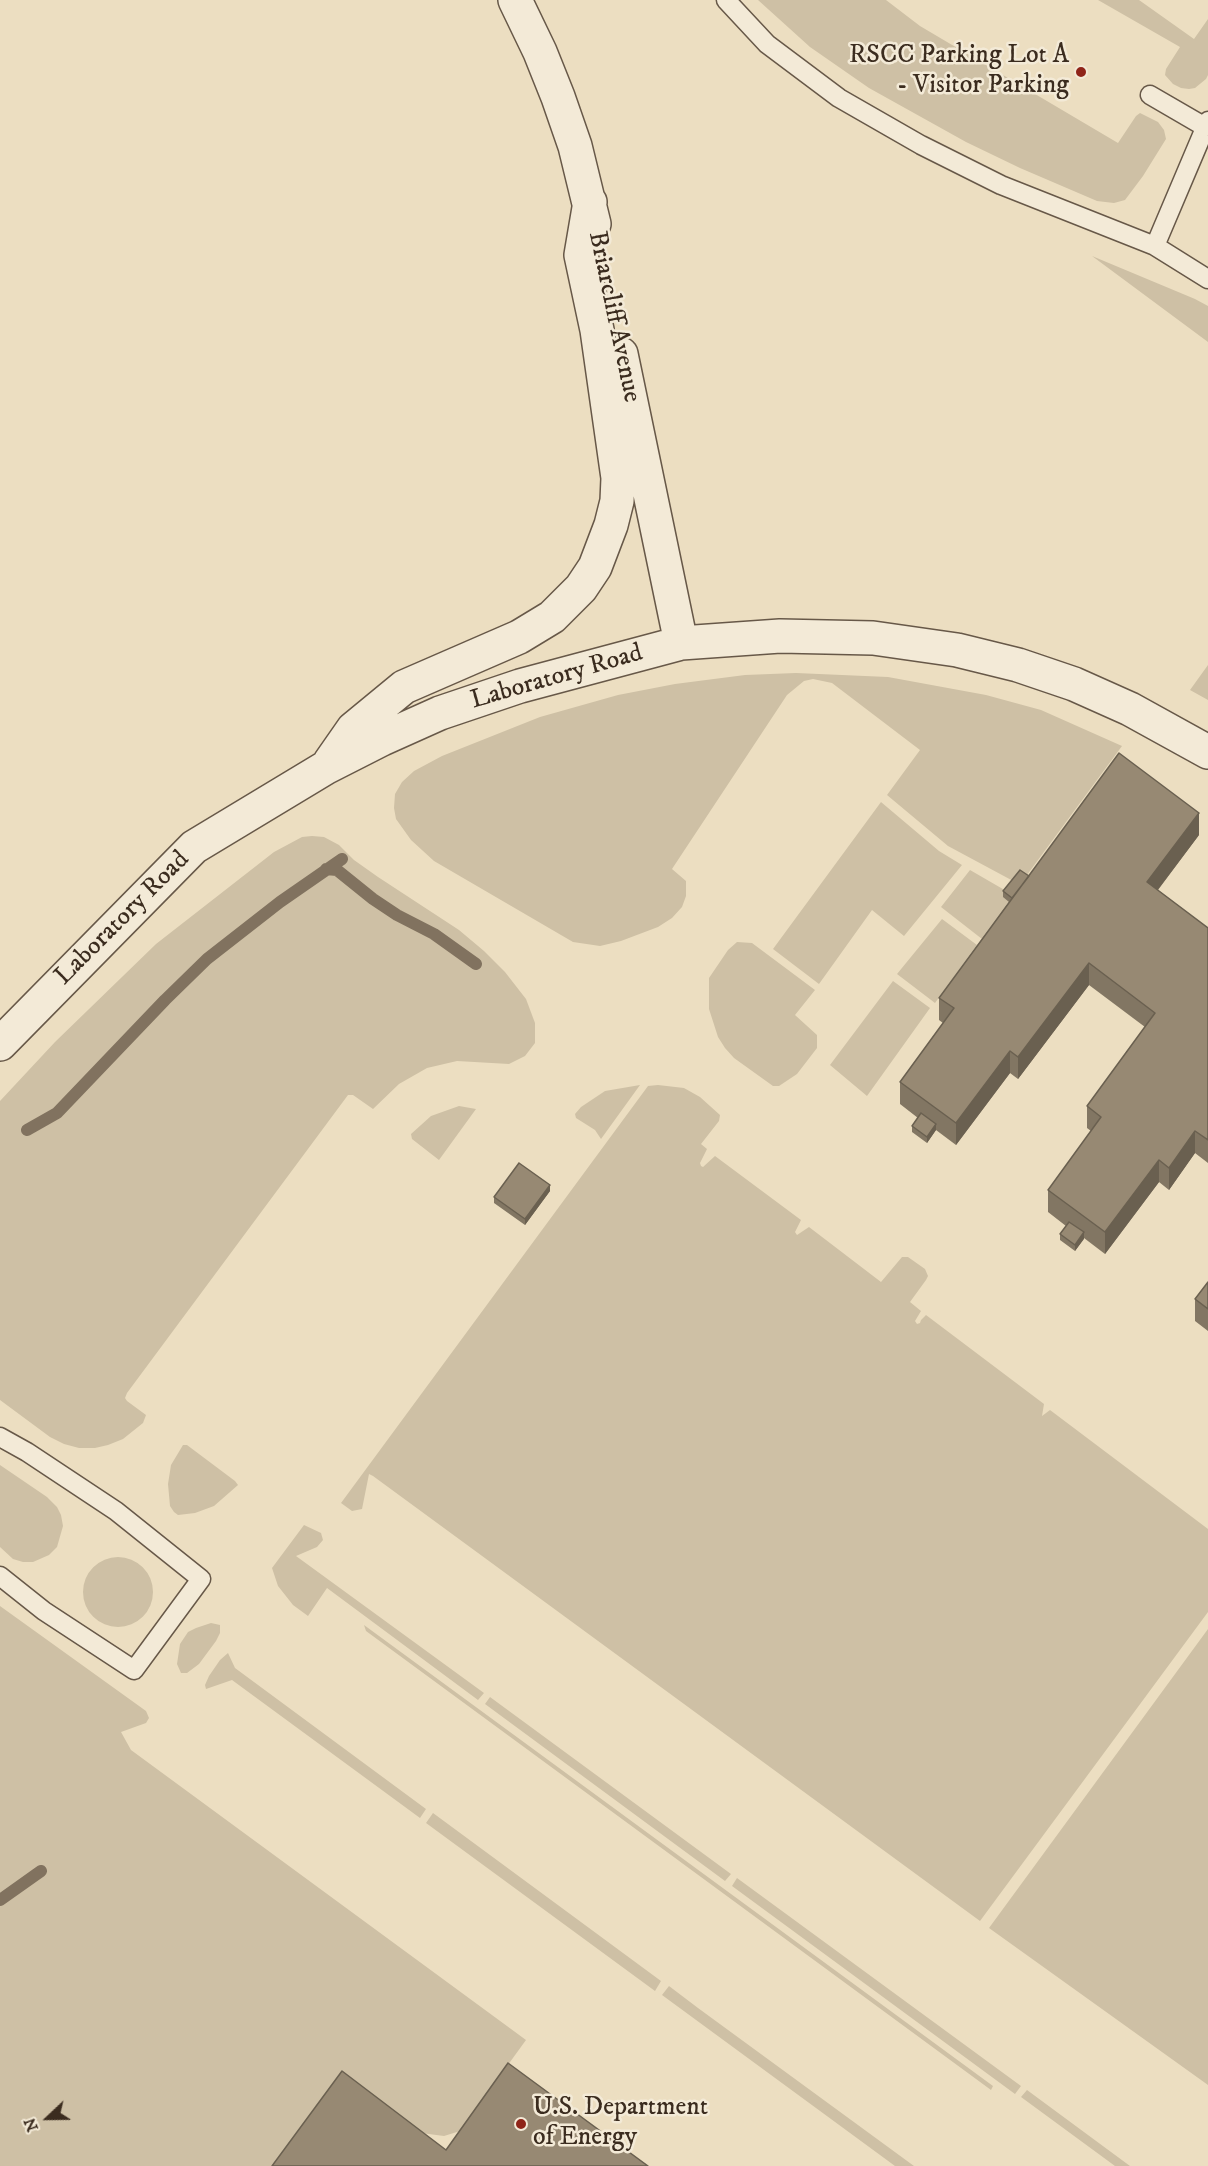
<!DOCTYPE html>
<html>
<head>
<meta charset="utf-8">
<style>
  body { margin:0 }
  #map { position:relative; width:1208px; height:2166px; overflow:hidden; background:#ecdec1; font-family:"IM FELL DW Pica",serif }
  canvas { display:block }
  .north { position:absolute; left:18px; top:2088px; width:60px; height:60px; -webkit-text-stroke:4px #f3ead7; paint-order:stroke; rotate:248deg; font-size:16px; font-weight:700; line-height:24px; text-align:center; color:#3b2c1f }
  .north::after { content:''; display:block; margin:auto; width:21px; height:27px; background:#3b2c1f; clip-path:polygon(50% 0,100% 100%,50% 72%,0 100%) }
</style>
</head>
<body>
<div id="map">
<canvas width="1208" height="2166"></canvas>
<div class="north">N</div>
</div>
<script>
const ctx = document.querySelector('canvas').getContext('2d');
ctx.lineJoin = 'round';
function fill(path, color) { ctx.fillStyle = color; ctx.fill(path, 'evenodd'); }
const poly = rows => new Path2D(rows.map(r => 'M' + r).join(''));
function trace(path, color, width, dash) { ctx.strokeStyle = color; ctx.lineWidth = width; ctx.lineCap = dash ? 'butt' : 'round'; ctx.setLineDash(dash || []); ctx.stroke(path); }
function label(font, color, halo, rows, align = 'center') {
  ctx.font = font + ' "IM FELL DW Pica",serif'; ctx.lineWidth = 5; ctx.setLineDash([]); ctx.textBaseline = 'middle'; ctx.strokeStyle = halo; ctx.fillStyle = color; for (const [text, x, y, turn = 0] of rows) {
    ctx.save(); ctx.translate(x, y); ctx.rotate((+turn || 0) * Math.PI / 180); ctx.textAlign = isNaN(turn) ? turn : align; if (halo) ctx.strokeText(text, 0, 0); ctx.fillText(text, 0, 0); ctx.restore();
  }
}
fill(poly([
  [758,0,886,0,920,26,1118,143,1136,116,1140,113,1158,122,1164,130,1166,139,1143,176,1125,200,1114,203,1097,201,1020,168,966,142,869,88,810,47],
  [1098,0,1139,0,1194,39,1208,19,1208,75,1206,79,1195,88,1189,89,1181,88,1173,84,1165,75,1166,69,1180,47],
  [1092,256,1195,299,1208,306,1208,342],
  [1208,665,1208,700,1190,690],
  [796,673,888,677,986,695,1041,710,1122,746,1024,879,1015,882,948,846,887,795,920,750,832,683,813,679,804,681,787,695,672,869,686,881,686,896,682,907,672,918,658,927,621,941,600,946,573,942,434,861,411,840,396,819,394,808,395,794,402,782,414,771,442,756,540,717,618,695,675,684,745,675],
  [881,802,939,851,962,865,904,936,872,910,819,984,773,949],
  [312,836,324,837,339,845,354,860,378,877,459,930,484,951,505,972,526,999,535,1023,535,1043,525,1056,509,1064,457,1061,427,1068,399,1084,373,1109,353,1095,348,1095,127,1393,125,1398,127,1401,146,1415,143,1423,123,1439,108,1445,95,1448,79,1448,64,1444,50,1437,0,1400,0,1101,55,1042,156,944,274,852,302,837],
  [970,870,1008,892,1009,902,982,939,941,907],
  [942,919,977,945,935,1003,897,974],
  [737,942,752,943,815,990,795,1015,817,1035,817,1048,797,1074,779,1086,773,1086,734,1058,725,1048,718,1037,709,1009,709,978,728,950],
  [893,981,930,1008,867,1096,830,1065],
  [640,1085,601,1139,595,1130,576,1118,575,1114,581,1107,605,1091],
  [658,1085,684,1088,700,1097,720,1115,719,1121,701,1144,707,1149,700,1163,701,1166,703,1167,715,1156,801,1220,795,1232,797,1235,809,1227,881,1282,902,1257,908,1257,925,1269,928,1276,926,1280,910,1302,921,1311,915,1321,917,1324,920,1323,921,1320,926,1315,1044,1404,1042,1416,1050,1410,1208,1529,1208,1612,980,1921,373,1476,369,1474,362,1509,352,1511,341,1503,648,1086],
  [459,1106,476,1109,439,1160,412,1139,411,1134,431,1116],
  [183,1445,187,1445,235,1481,238,1485,214,1506,195,1513,178,1515,174,1512,170,1506,168,1484,171,1465],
  [0,1465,47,1497,57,1507,61,1515,63,1526,57,1547,49,1555,33,1562,23,1562,13,1559,0,1547],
  [304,1525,321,1533,323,1540,317,1547,296,1556,484,1693,478,1700,327,1588,308,1616,293,1605,278,1586,272,1568],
  '83 1592a35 35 0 1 1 70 0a35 35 0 1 1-70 0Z',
  [0,1606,146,1711,149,1718,146,1723,121,1732,131,1750,526,2040,460,2131,444,2136,406,2131,274,2166,0,2166],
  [211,1623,220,1625,220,1633,216,1641,199,1664,187,1673,181,1673,177,1664,180,1644,188,1632,196,1628],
  [364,1625,993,2086,991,2090,366,1631],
  [1208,1629,1208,2085,989,1928],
  [228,1653,235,1668,426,1809,420,1818,232,1680,206,1689,205,1685,209,1676,220,1660],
  [490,1697,731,1874,725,1881,485,1704],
  [433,1813,661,1981,655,1991,426,1823],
  [737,1878,1021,2086,1015,2094,732,1886],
  [669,1986,698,2008,914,2166,895,2166,662,1995],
  [1027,2090,1130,2166,1115,2166,1021,2097]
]), '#cec0a5');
trace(poly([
  [326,869,337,870,373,899,397,915,434,934,476,964],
  [27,1130,57,1113,165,1000,207,959,280,902,342,859],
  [0,1900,41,1871]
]), '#81725f', 12);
const service = poly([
  [726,0,767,44,839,98,921,145,1001,185,1155,246,1208,279],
  [1150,95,1205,127],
  [1155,246,1208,121],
  [0,1437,27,1452,116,1511,201,1579,134,1670,44,1611,0,1576]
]);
const tertiary = poly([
  [515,0,540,52,558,97,575,146,594,224],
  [621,354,681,643],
  [330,762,353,729,404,687,519,637,552,617,581,588,595,567,611,525,617,501,618,478,597,330,581,255,590,202],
  [0,1044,194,847,325,768,382,739,440,713,520,686,681,643,780,636,873,638,957,650,1018,665,1074,684,1130,709,1208,752]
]);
trace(service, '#675848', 21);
trace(tertiary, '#675848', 36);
trace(service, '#f3ead7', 18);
trace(tertiary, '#f3ead7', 33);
fill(poly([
  [1199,835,1158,890,1208,928,1208,1163,1195,1153,1169,1190,1159,1182,1105,1254,1084,1238,1075,1251,1060,1240,1060,1234,1066,1226,1048,1212,1048,1190,1091,1131,1087,1128,1087,1106,1145,1027,1089,985,1018,1079,1010,1073,956,1145,936,1130,927,1143,912,1132,912,1126,918,1118,900,1104,900,1082,943,1023,939,1020,939,998,1009,902,1003,897,1003,891,1029,876],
  [550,1191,525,1225,494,1203,494,1197],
  [1208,1282,1208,1331,1195,1321,1195,1299]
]), '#827663');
fill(poly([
  [1199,813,1199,835,1147,904,1147,882],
  [1089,963,1089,985,1018,1079,1018,1057],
  [1010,1051,1010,1073,956,1145,956,1123],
  [936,1124,936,1130,927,1143,927,1137],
  [1195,1131,1195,1153,1169,1190,1169,1168],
  [1159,1160,1159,1182,1105,1254,1105,1232],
  [550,1185,550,1191,525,1225,525,1219],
  [1084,1232,1084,1239,1075,1251,1075,1245]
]), '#6a6050');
const building = poly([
  [1119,753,1199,813,1147,882,1208,928,1208,1140,1195,1131,1169,1168,1159,1160,1105,1232,1048,1190,1101,1117,1087,1106,1155,1013,1089,963,1018,1057,1010,1051,956,1123,900,1082,954,1008,939,998,1119,753],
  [1020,870,1029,876,1012,898,1003,891,1020,870],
  [921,1113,936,1124,927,1137,912,1126,921,1113],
  [519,1163,550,1185,525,1219,494,1197,519,1163],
  [1069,1222,1084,1232,1075,1245,1060,1234,1069,1222],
  [1208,1282,1208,1309,1195,1299,1208,1282],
  [508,2063,648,2166,272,2166,342,2071,446,2150,508,2063]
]);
fill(building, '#978973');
trace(building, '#6a6050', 1.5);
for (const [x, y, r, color] of [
  [1081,72,6,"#8f2418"],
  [521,2124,6,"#8f2418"]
]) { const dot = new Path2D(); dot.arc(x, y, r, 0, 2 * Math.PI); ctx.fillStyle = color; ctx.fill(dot); trace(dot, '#f3ead7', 2); }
label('26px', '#3b2c1f', '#f3ead7', [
  ["RSCC Parking Lot A",1069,57],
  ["- Visitor Parking",1069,87],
  ["U.S. Department",533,2109,"left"],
  ["of Energy",533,2139,"left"]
], 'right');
label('26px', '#3b2c1f', '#f3ead7', [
  ["Briarcliff Avenue",613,317,78],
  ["Laboratory Road",557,678,-16],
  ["Laboratory Road",123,919,-45]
]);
</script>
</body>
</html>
